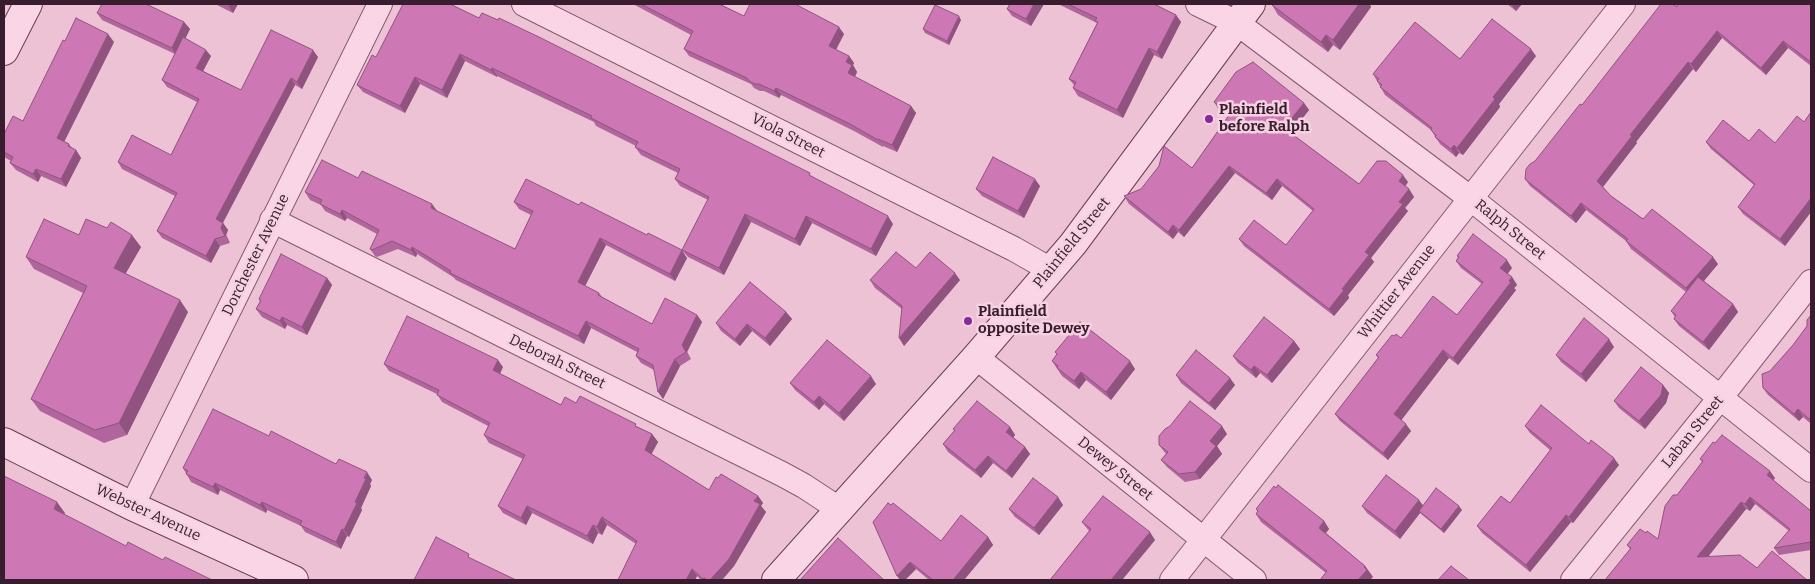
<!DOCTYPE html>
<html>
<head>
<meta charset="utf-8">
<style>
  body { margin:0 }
  #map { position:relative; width:1815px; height:584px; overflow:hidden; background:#eec2d5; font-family:Bitter,serif }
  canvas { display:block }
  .frame { position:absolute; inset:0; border:5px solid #381d2f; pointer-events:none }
</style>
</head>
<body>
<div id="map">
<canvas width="1815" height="584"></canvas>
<div class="frame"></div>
</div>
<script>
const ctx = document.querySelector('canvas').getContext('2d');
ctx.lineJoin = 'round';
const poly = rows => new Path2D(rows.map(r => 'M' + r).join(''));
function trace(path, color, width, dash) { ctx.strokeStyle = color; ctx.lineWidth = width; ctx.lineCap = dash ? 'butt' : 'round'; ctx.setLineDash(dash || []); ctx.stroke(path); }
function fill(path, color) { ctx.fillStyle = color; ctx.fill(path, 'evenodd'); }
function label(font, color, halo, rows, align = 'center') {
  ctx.font = font + ' Bitter,serif'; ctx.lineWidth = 5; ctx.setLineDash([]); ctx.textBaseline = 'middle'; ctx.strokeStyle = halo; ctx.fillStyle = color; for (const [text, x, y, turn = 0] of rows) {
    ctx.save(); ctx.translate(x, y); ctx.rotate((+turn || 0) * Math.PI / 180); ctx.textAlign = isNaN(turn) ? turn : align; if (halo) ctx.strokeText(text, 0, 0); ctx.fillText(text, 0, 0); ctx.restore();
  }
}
const street = poly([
  [524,4,1014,249,1051,270],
  [1198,4,1237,23,1470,198,1811,470],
  [272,220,782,474,804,486,839,509],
  [976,357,1254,580],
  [132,506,380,4],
  [1172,580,1623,4],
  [1573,580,1720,398,1811,282]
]);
const secondary = poly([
  [4,51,28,4],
  [4,442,132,506,294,580],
  [776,580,976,357,1073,244,1251,4]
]);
trace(street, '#885976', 26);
trace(secondary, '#6a3c59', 30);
trace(street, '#f9d5e5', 24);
trace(secondary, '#f9d5e5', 28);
fill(poly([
  [215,4,238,4,233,13],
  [633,4,719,4,744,16,844,34,836,50,849,56,854,63,853,65,857,72,855,77,911,106,916,113,897,152,883,146,883,147,854,131,781,95,779,98,764,91,760,91,754,88,751,84,689,56,684,49,691,35],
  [1010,4,1044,4,1031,26,1012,16,1007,9],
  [1058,4,1154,4,1176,15,1181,22,1162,59,1154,55,1123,118,1078,96,1073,88,1074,85,1069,79,1097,23],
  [1507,4,1522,4,1516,11],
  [1811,4,1811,66,1788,48,1766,75,1722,38,1696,72,1693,69,1636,142,1637,143,1603,187,1611,196,1643,219,1718,264,1704,281,1733,304,1738,312,1709,350,1679,326,1674,319,1675,317,1671,311,1686,292,1631,249,1626,241,1586,210,1576,223,1530,186,1525,179,1535,161,1582,105,1677,7],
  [1272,5,1370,5,1371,7,1340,50,1333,45,1328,52,1278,15],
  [97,13,184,22,190,29,185,38,211,56,203,71,241,90,318,57,302,89,295,85,223,223,228,230,226,235,230,243,220,246,211,263,162,238,157,231,175,196,122,169,118,162,171,155,197,102,167,87,162,80,175,54,102,20],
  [479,18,813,177,893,224,876,256,812,223,800,246,751,222,724,275,688,257,682,250,708,200,680,186,675,179,678,173,641,155,635,147,636,146,596,126,594,122,497,76,497,77,465,61,447,98,420,84,405,113,363,92,357,85,376,57],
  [961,20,949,45,925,33,923,29],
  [114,42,64,142,69,144,72,148,76,150,81,158,66,187,41,176,38,182,16,170,10,163,11,161,4,157,4,134,23,121],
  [1536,56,1499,104,1500,107,1463,155,1459,153,1456,157,1440,144,1431,130,1385,95,1373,74,1460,59],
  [1214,102,1304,103,1309,110,1291,133,1359,184,1408,182,1405,186,1409,189,1414,197,1405,208,1408,211,1371,258,1374,262,1348,295,1349,298,1334,316,1244,246,1239,239,1286,245,1313,211,1282,186,1272,200,1235,173,1184,237,1178,232,1173,239,1129,204,1124,196,1192,168,1228,116,1219,110],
  [1811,112,1811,212,1785,246,1743,214,1738,207,1754,185,1711,149,1706,142,1749,141,1775,143,1804,122],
  [358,178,438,212,515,249,531,215,519,209,514,202,687,258,675,281,606,245,585,286,599,293,603,298,652,324,697,315,702,322,687,352,691,359,680,366,663,399,654,370,641,363,636,356,637,352,591,328,584,344,456,280,453,277,417,254,416,257,398,249,377,257,375,256,370,249,377,234,347,218,345,221,325,211,321,205,310,200,305,192],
  [1040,186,1024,218,982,196,976,189],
  [79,235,141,247,125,274,188,312,127,435,104,443,40,411,31,399,83,293,34,269,26,257],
  [1457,256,1512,268,1507,274,1512,277,1517,285,1514,288,1516,290,1458,365,1449,358,1401,420,1411,431,1388,460,1340,421,1335,414,1378,358,1376,355,1394,336,1401,338,1457,315,1482,284,1461,268,1456,261,1458,257],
  [327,278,332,285,307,335,287,325,285,329,262,317,256,309,260,302,259,299],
  [870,280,960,280,904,346,902,309,875,288],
  [786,312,792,319,770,346,752,331,740,346,721,331,716,323],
  [1811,315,1811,424,1803,417,1799,421,1768,395,1763,388,1770,371,1793,345,1807,326],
  [1294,341,1300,349,1272,383,1260,373,1256,378,1238,363,1233,356],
  [1614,347,1586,382,1561,362,1556,355],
  [1055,352,1135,369,1111,400,1086,380,1079,389,1062,376,1052,361,1057,355],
  [384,364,503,367,500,374,561,405,576,403,638,427,652,434,658,442,651,454,709,490,758,496,763,503,761,506,766,512,734,566,722,580,701,580,697,576,695,580,618,580,636,544,607,525,602,535,598,533,593,544,532,513,526,525,503,513,498,506,523,459,489,443,484,435,488,426,442,402,437,394,389,371],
  [1176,375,1235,385,1215,410,1181,383],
  [790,383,876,384,844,421,824,404,819,410,795,390],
  [1663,385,1669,393,1666,403,1645,429,1619,408,1614,401],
  [1525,426,1589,444,1619,465,1573,523,1571,522,1530,572,1482,533,1477,526,1510,503,1550,450,1530,433],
  [1010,427,1015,435,1013,437,1025,447,1030,454,1012,478,993,463,981,478,948,452,943,444,955,430,953,429],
  [1227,434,1217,446,1222,454,1200,479,1185,482,1167,467,1161,460,1166,454,1159,445],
  [269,436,336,464,372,480,370,484,371,486,361,508,362,510,349,537,347,536,341,549,305,532,301,526,267,510,266,513,220,490,218,495,191,482,183,468],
  [1700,459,1775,478,1773,480,1811,511,1811,550,1779,555,1774,548,1789,531,1755,504,1750,511,1746,509,1708,557,1807,580,1605,580,1630,549,1627,545,1646,533,1658,539,1677,495,1702,462],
  [1063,505,1039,535,1015,517,1009,509],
  [1423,505,1462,510,1444,533,1420,513,1400,539,1367,513,1362,506],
  [1256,509,1324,521,1329,529,1326,533,1365,566,1373,577,1326,573,1261,522,1256,514,1258,512],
  [873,522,941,541,988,537,993,545,964,580,929,580,916,569,905,580,900,580],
  [1082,522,1155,540,1122,580,1050,580,1089,531]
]), '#b0669c');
fill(poly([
  [228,4,238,4,233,13,228,5],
  [1034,4,1044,4,1031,26,1026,19],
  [1359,4,1371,4,1370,5,1371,7,1340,50,1333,40],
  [1511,4,1522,4,1516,11],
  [1176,15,1181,22,1162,59,1157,52],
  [959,16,961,20,949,45,947,41],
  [184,22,190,29,177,56,172,48],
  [839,27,844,34,834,53,829,46],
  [1717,31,1722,38,1696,72,1691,64],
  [108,34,114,42,62,146,57,138],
  [1326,35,1333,45,1328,52,1321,42],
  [1783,41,1788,48,1766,75,1761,68],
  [1149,48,1154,55,1123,118,1117,110],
  [1531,49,1536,56,1499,104,1500,107,1463,155,1457,148,1493,97],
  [206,50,211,56,201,75,196,68],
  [313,50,318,57,302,89,297,82],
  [460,54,465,61,447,98,442,90],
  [849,56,854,63,853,65,857,72,853,80,848,73,846,62],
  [1688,62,1693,69,1636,142,1637,143,1602,188,1597,181,1630,135],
  [492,68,497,76,497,77,491,70],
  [415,77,420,84,405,113,400,106],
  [291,78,295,85,221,226,216,219],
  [776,88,781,95,779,98,774,91],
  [1304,103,1309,110,1289,135,1284,128],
  [911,106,916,113,897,152,892,145],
  [1454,145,1459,153,1456,157,1451,149],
  [76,150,81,158,66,187,61,179],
  [1229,166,1235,173,1184,237,1179,230],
  [36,169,41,176,38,182,33,174],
  [1403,175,1408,182,1404,188,1399,181],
  [1035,179,1040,186,1024,218,1018,211],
  [1277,179,1282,186,1272,200,1266,193],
  [1409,189,1414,197,1405,208,1408,211,1371,258,1374,262,1348,295,1349,298,1334,316,1329,309,1365,252,1399,202],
  [1811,198,1811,212,1785,246,1780,239],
  [1581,203,1586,210,1576,223,1571,216],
  [432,204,438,212,431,208],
  [342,210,347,218,345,221,340,214],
  [745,214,751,222,724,275,719,268],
  [806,216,812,223,800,246,795,239],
  [888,216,893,224,876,256,871,249],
  [223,223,228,230,226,235,230,243,221,228],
  [1173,225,1178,232,1173,239,1168,232],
  [132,235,141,247,122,280,114,268],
  [600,238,606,245,583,290,578,282],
  [215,239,220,246,211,263,206,256],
  [412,247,417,254,416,257,411,250],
  [682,250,687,258,675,281,670,274],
  [1713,257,1718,264,1691,296,1686,288],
  [1507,260,1512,268,1506,276,1500,268],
  [955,273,960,280,904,346,899,338],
  [1512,277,1517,285,1514,288,1516,290,1458,365,1453,358],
  [327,278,332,285,307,335,302,327],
  [180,300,188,312,127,435,119,423],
  [1733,304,1738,312,1709,350,1703,342],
  [786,312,792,319,770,346,765,338],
  [697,315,702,322,687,352,691,359,682,345],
  [282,317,287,325,285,329,280,321],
  [586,321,591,328,584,344,578,336],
  [747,324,752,331,740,346,735,339],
  [1609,339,1614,347,1586,382,1581,374],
  [1294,341,1300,349,1272,383,1267,375],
  [1443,350,1449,358,1400,422,1394,414],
  [675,359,680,366,663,399,658,392],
  [498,360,503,367,498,377,493,370],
  [1130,361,1135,369,1111,400,1106,392],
  [1254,366,1260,373,1256,378,1251,370],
  [1081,372,1086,380,1079,389,1074,381],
  [871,376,876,384,844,421,839,413],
  [1230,378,1235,385,1215,410,1209,403],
  [1663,385,1669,393,1666,403,1645,429,1639,421],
  [819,396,824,404,819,410,814,402],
  [1798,409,1803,417,1799,421,1794,414],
  [1406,424,1411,431,1388,460,1383,453],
  [1222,426,1227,434,1217,446,1222,454,1200,479,1195,472,1210,441],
  [1010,427,1015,435,1012,439,1006,432],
  [652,434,658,442,650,457,645,450],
  [1025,447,1030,454,1012,478,1006,471],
  [988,456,993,463,981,478,975,470],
  [1614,458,1619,465,1573,523,1569,517],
  [1770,471,1775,478,1772,482,1767,475],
  [367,472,372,480,370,484,371,486,361,508,362,510,349,537,344,530],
  [215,483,220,490,218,495,213,487],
  [758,496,763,503,761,506,766,512,734,566,722,580,710,580],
  [1058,497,1063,505,1039,535,1034,528],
  [1750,497,1755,504,1750,511,1745,504],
  [1419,500,1425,508,1419,511,1420,513,1400,539,1395,531],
  [57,502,65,513,61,520,54,509],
  [262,502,267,510,266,513,260,505],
  [1741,502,1746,509,1702,564,1697,557],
  [527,506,532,513,526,525,521,518],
  [1459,506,1462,510,1444,533,1441,529],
  [1566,515,1571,522,1530,572,1526,565],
  [602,517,607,525,602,535,597,527],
  [1324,521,1329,529,1324,535,1319,528],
  [593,525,598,533,593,544,587,536],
  [342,529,347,536,341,549,336,542],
  [1150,532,1155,540,1122,580,1111,580],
  [988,537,993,545,964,580,953,580],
  [910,562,916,569,905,580,900,580,897,576],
  [1365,566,1373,577,1370,580,1358,580],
  [692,569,697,576,695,580,686,580]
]), '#90537f');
const building = poly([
  [102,4,146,4,184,22,172,48,97,13,102,4],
  [403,4,450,4,479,18,482,13,498,20,499,18,539,37,810,173,809,175,888,216,871,249,806,216,795,239,745,214,719,268,682,250,709,197,675,179,680,169,635,147,638,142,591,118,592,116,492,68,491,70,460,54,442,90,415,77,400,106,357,85,372,55,376,57,403,4],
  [641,4,719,4,744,16,750,4,795,4,839,27,829,46,849,56,846,62,852,65,848,73,911,106,892,145,878,139,878,140,850,124,776,88,774,91,759,84,755,84,749,81,747,78,684,49,693,31,641,4],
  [1010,4,1034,4,1026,19,1007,9,1010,4],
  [1068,4,1154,4,1176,15,1157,52,1149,48,1117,110,1073,88,1076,82,1069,79,1098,22,1095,21,1097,18,1068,4],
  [1272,4,1359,4,1333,40,1326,35,1321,42,1272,5,1272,4],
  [1661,4,1672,4,1677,7,1677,4,1811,4,1811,62,1783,41,1761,68,1717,31,1691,64,1688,62,1630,135,1632,136,1597,181,1611,196,1643,219,1652,209,1713,257,1686,288,1626,241,1628,239,1581,203,1571,216,1525,179,1526,169,1530,164,1535,161,1580,104,1582,105,1661,4],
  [935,5,959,16,947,41,923,29,935,5],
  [76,18,108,34,57,138,69,144,68,146,76,150,61,179,36,169,33,174,10,163,13,157,4,152,4,134,13,116,23,121,63,40,65,41,76,18],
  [1492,19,1531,49,1493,97,1495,99,1457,148,1454,145,1451,149,1435,137,1436,135,1431,130,1432,128,1380,87,1382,85,1377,81,1379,79,1373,74,1415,22,1460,59,1492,19],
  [271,30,313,50,297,82,291,78,216,219,223,223,221,228,225,236,215,239,206,256,157,231,177,193,118,162,132,135,171,155,199,99,162,80,183,37,206,50,196,68,241,90,271,30],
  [1253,62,1304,103,1284,128,1359,184,1377,161,1386,161,1403,175,1399,181,1409,189,1399,202,1403,204,1365,252,1369,255,1342,289,1344,290,1329,309,1239,239,1254,220,1286,245,1314,209,1277,179,1266,193,1229,166,1179,230,1173,225,1168,232,1124,196,1141,189,1159,166,1164,146,1192,168,1230,114,1214,102,1236,72,1253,62],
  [1811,112,1811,198,1780,239,1738,207,1755,184,1706,142,1723,120,1749,141,1759,129,1775,143,1797,116,1804,122,1811,112],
  [993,157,1035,179,1018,211,976,189,993,157],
  [322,160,358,178,362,171,432,204,431,208,515,249,533,211,514,202,526,179,579,205,581,202,647,235,648,233,682,250,670,274,600,238,578,282,599,293,598,295,652,324,665,298,697,315,682,345,686,352,675,359,658,392,653,365,636,356,639,349,586,321,578,336,450,273,451,271,412,247,411,250,392,241,372,250,370,249,379,230,342,210,340,214,320,204,322,200,305,192,322,160],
  [44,219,79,235,86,219,107,228,111,222,132,235,114,268,180,300,119,423,95,430,31,399,87,286,26,257,44,219],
  [1473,234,1507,260,1500,268,1512,277,1509,281,1511,282,1453,358,1443,350,1394,414,1406,424,1383,453,1335,414,1379,357,1376,355,1392,335,1394,336,1396,334,1401,338,1433,296,1457,315,1483,282,1456,261,1459,257,1457,256,1473,234],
  [896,252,916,268,930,252,955,273,899,338,902,306,870,280,896,252],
  [281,254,327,278,302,327,282,317,280,321,256,309,261,300,259,299,281,254],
  [1698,277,1733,304,1703,342,1674,319,1676,315,1671,311,1698,277],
  [750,282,786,312,765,338,747,324,735,339,716,323,750,282],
  [1811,315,1811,417,1809,419,1798,409,1794,414,1763,388,1762,374,1770,371,1793,345,1807,326,1807,320,1811,315],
  [407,316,498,360,493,370,561,405,565,397,576,403,580,396,636,424,635,426,652,434,645,450,709,490,716,477,718,478,721,474,758,496,754,501,760,504,729,559,710,580,708,580,704,578,703,579,692,569,686,580,618,580,637,541,602,517,597,527,593,525,587,536,527,506,521,518,498,506,525,455,484,435,490,423,437,395,439,390,384,364,407,316],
  [1264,317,1294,341,1267,375,1254,366,1251,370,1233,356,1264,317],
  [1584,318,1609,339,1581,374,1556,355,1584,318],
  [1080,322,1130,361,1106,392,1081,372,1074,381,1057,368,1058,366,1052,361,1057,354,1055,352,1080,322],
  [827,340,871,376,839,413,819,396,814,402,790,383,827,340],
  [1196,350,1230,378,1209,403,1176,375,1196,350],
  [1641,367,1663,385,1661,395,1639,421,1614,401,1641,367],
  [977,401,1010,427,1006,432,1025,447,1006,471,988,456,975,470,943,444,955,430,953,429,977,401],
  [1190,401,1222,426,1210,441,1216,446,1195,472,1179,474,1161,460,1168,452,1159,445,1159,436,1165,429,1170,426,1190,401],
  [1541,405,1589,444,1591,440,1614,458,1569,517,1566,515,1526,565,1477,526,1501,496,1510,503,1552,448,1525,426,1541,405],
  [213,409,269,436,271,431,336,464,339,459,367,472,364,478,366,479,355,502,357,503,344,530,342,529,336,542,300,525,302,521,262,502,260,505,215,483,213,487,186,474,188,471,183,468,213,409],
  [1722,435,1770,471,1767,475,1811,511,1811,542,1774,548,1790,529,1750,497,1745,504,1741,502,1697,557,1740,555,1757,568,1772,551,1807,580,1764,580,1763,579,1762,580,1605,580,1631,548,1627,545,1640,529,1646,533,1647,531,1658,539,1665,506,1673,495,1677,495,1703,461,1700,459,1713,442,1715,443,1722,435],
  [1386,475,1419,500,1395,531,1362,506,1386,475],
  [4,476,57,502,54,509,126,546,128,542,163,560,165,557,212,580,4,580,4,476],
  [1033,478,1058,497,1034,528,1009,509,1033,478],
  [1278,485,1324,521,1319,528,1365,566,1364,567,1367,570,1358,580,1320,580,1327,571,1256,514,1258,511,1256,509,1274,486,1276,488,1278,485],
  [1436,488,1459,506,1441,529,1419,511,1436,488],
  [1103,496,1150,532,1111,580,1050,580,1091,529,1082,522,1103,496],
  [888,503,891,505,893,503,941,541,961,515,988,537,953,580,933,580,910,562,897,576,873,522,888,503],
  [436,537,469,554,468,557,516,580,414,580,436,537],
  [838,538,884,580,803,580,801,579,838,538],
  [1451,566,1469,580,1438,580,1451,566]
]);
fill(building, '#cd77b5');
trace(building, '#90537f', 1);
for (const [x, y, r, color] of [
  [1209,119,5,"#872997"],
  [968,321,5,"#872997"]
]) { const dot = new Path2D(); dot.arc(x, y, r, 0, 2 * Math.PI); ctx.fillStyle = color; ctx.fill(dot); trace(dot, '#f6d1e1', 2); }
label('bold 15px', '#381d2f', '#f6d1e1', [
  ["Plainfield",1219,110],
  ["before Ralph",1219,127],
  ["Plainfield",978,312],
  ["opposite Dewey",978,329]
], 'left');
label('15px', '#381d2f', '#f6d1e1', [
  ["Viola Street",788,136,27],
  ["Ralph Street",1510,230,39],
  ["Plainfield Street",1072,243,-51],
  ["Dorchester Avenue",256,255,-64],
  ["Whittier Avenue",1397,292,-52],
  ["Deborah Street",557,362,26],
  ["Laban Street",1693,432,-51],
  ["Dewey Street",1115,469,39],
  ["Webster Avenue",148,513,25]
]);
</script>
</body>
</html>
